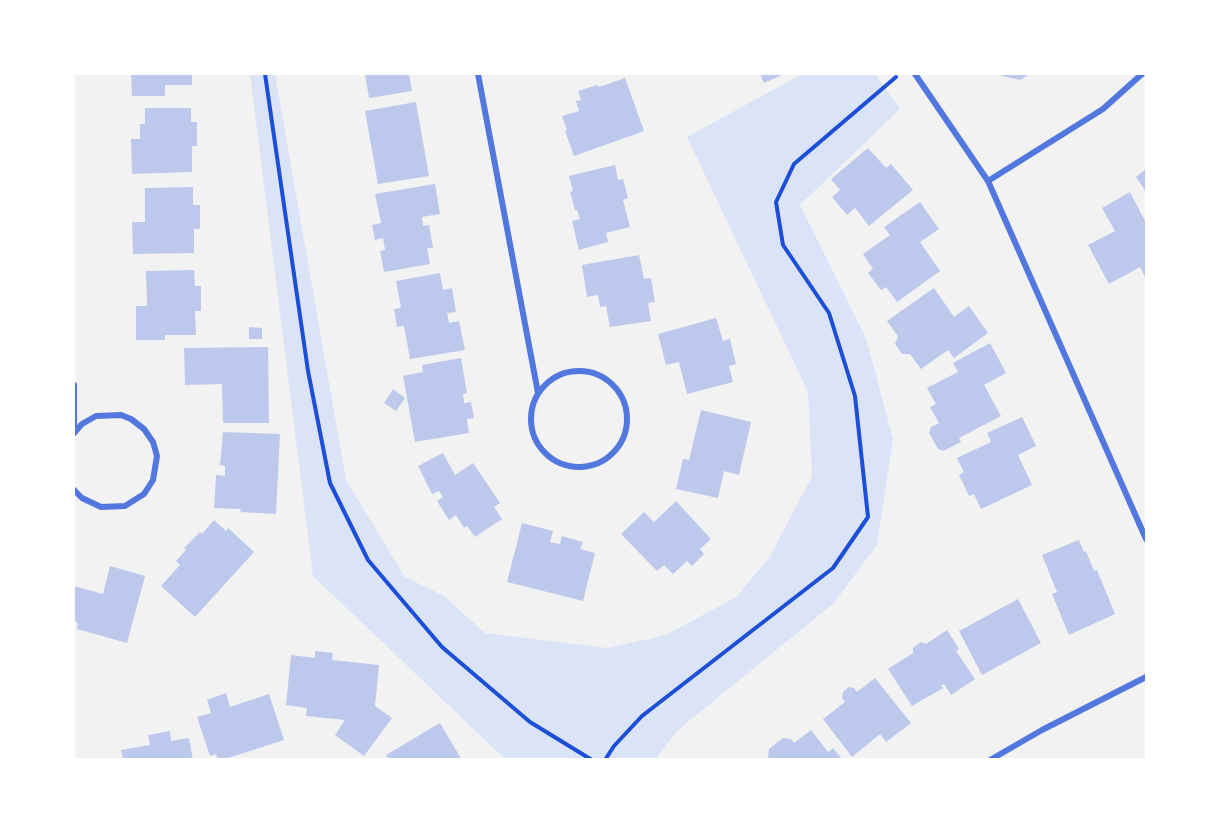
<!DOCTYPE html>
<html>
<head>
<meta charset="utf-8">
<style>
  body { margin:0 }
  #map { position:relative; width:1220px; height:833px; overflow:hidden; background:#f2f2f2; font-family:"Exo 2",sans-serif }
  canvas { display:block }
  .frame { position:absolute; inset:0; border:75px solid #fff; pointer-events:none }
</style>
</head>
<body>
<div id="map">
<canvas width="1220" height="833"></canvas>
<div class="frame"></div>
</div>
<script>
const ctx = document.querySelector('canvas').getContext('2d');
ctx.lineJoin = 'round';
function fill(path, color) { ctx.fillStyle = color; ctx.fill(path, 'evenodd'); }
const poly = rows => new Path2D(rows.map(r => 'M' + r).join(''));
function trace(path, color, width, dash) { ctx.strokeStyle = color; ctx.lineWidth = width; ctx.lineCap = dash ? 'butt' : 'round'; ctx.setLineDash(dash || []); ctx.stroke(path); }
fill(poly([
  [250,74,275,74,346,480,405,577,444,596,485,633,607,648,666,635,736,597,769,558,812,476,808,392,687,137,802,74,875,74,900,109,800,205,866,338,893,439,877,545,834,603,678,730,656,759,505,759,313,576]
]), '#dbe4f7');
fill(poly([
  [131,74,192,74,192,85,165,85,165,96,132,96],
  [365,74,409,74,412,91,369,98],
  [760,74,784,74,764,83],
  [1000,74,1030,74,1020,80,1002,76],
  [625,78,644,131,574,156,565,131,567,130,562,116,579,111,576,101,581,100,578,91,597,85,599,87],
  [416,102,429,176,378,184,365,111],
  [145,108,191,108,191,122,197,122,197,146,192,146,192,172,132,174,131,139,140,139,140,124,145,124],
  [868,148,886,168,891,164,913,190,869,226,855,208,847,215,832,197,840,190,831,179],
  [615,165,618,180,623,179,628,198,623,200,630,227,606,233,608,242,579,250,572,221,580,219,577,210,575,210,570,192,573,191,569,176],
  [1146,169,1146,192,1136,177],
  [435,184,440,214,422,217,423,226,429,225,433,248,427,248,430,264,384,272,380,251,385,250,383,238,375,240,372,225,381,223,375,194],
  [193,187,193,205,200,205,200,229,194,229,194,253,133,254,132,222,145,222,145,188],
  [1130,192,1146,223,1146,279,1140,267,1109,284,1088,245,1115,231,1102,208],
  [920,202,939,229,920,242,940,271,897,302,886,287,881,290,868,273,873,269,863,254,890,235,884,227],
  [639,255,644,279,651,278,655,302,648,303,651,321,610,327,606,306,600,307,598,295,587,297,582,265],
  [194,270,195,286,201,286,201,311,195,311,196,335,165,335,165,340,136,340,136,306,147,306,146,271],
  [440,273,443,290,452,288,456,312,447,313,449,323,459,321,465,350,410,359,404,326,397,327,394,309,401,308,396,281],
  [934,288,954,317,969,306,988,333,954,358,948,350,921,369,910,354,902,354,895,344,898,336,887,321],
  [716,318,723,341,730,339,736,364,729,366,733,382,687,394,679,362,666,365,658,334],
  [249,327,262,328,262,339,249,339],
  [990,343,1006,373,984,385,1001,416,959,438,961,442,943,451,938,449,929,433,931,427,939,423,930,407,936,404,927,388,958,372,953,363],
  [268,347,269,423,223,423,222,384,185,385,184,348],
  [461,358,467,393,463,394,464,403,471,402,474,418,467,419,469,433,415,442,403,376,423,372,422,365],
  [393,389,405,398,396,411,384,403],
  [701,410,751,422,739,475,724,471,718,498,676,489,683,459,689,460],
  [1022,417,1036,446,1018,455,1032,485,981,509,974,494,969,496,959,475,964,472,957,458,991,442,987,433],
  [223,432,280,434,276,514,240,512,241,509,214,508,216,475,225,476,225,466,220,465],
  [443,453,455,475,473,463,500,503,494,507,502,519,475,537,467,526,464,528,456,515,449,520,437,501,443,497,439,491,432,494,418,466],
  [676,501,711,539,700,549,704,554,692,566,687,561,673,574,664,565,657,571,621,534,644,512,654,522],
  [214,520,226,531,228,528,254,552,195,617,161,586,180,565,176,561,186,550,184,548,200,532,202,534],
  [522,523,553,531,550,542,560,544,562,536,583,542,580,549,595,553,583,601,507,582],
  [1079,540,1084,552,1086,551,1094,571,1097,570,1115,614,1069,635,1052,594,1057,592,1042,555],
  [110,566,145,576,127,643,77,629,78,623,74,621,74,586,103,594],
  [1018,599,1041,643,982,675,959,631],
  [947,630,959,649,956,651,975,679,951,695,944,684,941,686,943,688,912,706,888,669,913,653,913,648,921,642,926,644],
  [315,651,333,653,332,660,379,665,375,706,392,718,364,756,335,735,345,720,306,716,307,708,286,705,291,655,315,658],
  [875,678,911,723,886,742,880,734,852,757,823,719,845,702,842,698,843,692,849,687,854,688,857,692],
  [226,693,230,707,269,694,284,740,222,760,218,760,216,754,210,756,197,717,211,713,207,700],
  [440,723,462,760,389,760,386,755],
  [811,730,828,752,833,748,843,760,770,760,768,757,769,749,783,738,791,739,794,743],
  [170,731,171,741,189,738,193,760,123,760,121,750,150,745,148,735]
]), '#bdc9ec');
trace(poly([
  [265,74,308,371,330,483,368,560,442,647,530,722,592,760],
  [605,760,614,746,642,716,833,568,868,517,855,396,829,313,783,245,776,202,794,164,896,77]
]), '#1d4ed8', 4);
trace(poly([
  [478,74,538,393],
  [915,74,988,181,1146,539],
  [988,181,1103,109,1142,74],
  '531 419a48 48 0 1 1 96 0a48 48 0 1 1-96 0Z',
  [74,385,74,432],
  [74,433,82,424,96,416,121,415,131,419,144,429,153,442,157,456,153,480,144,494,125,506,101,507,82,498,74,490],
  [990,760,1042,730,1146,677]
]), '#5277de', 6);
</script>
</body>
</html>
